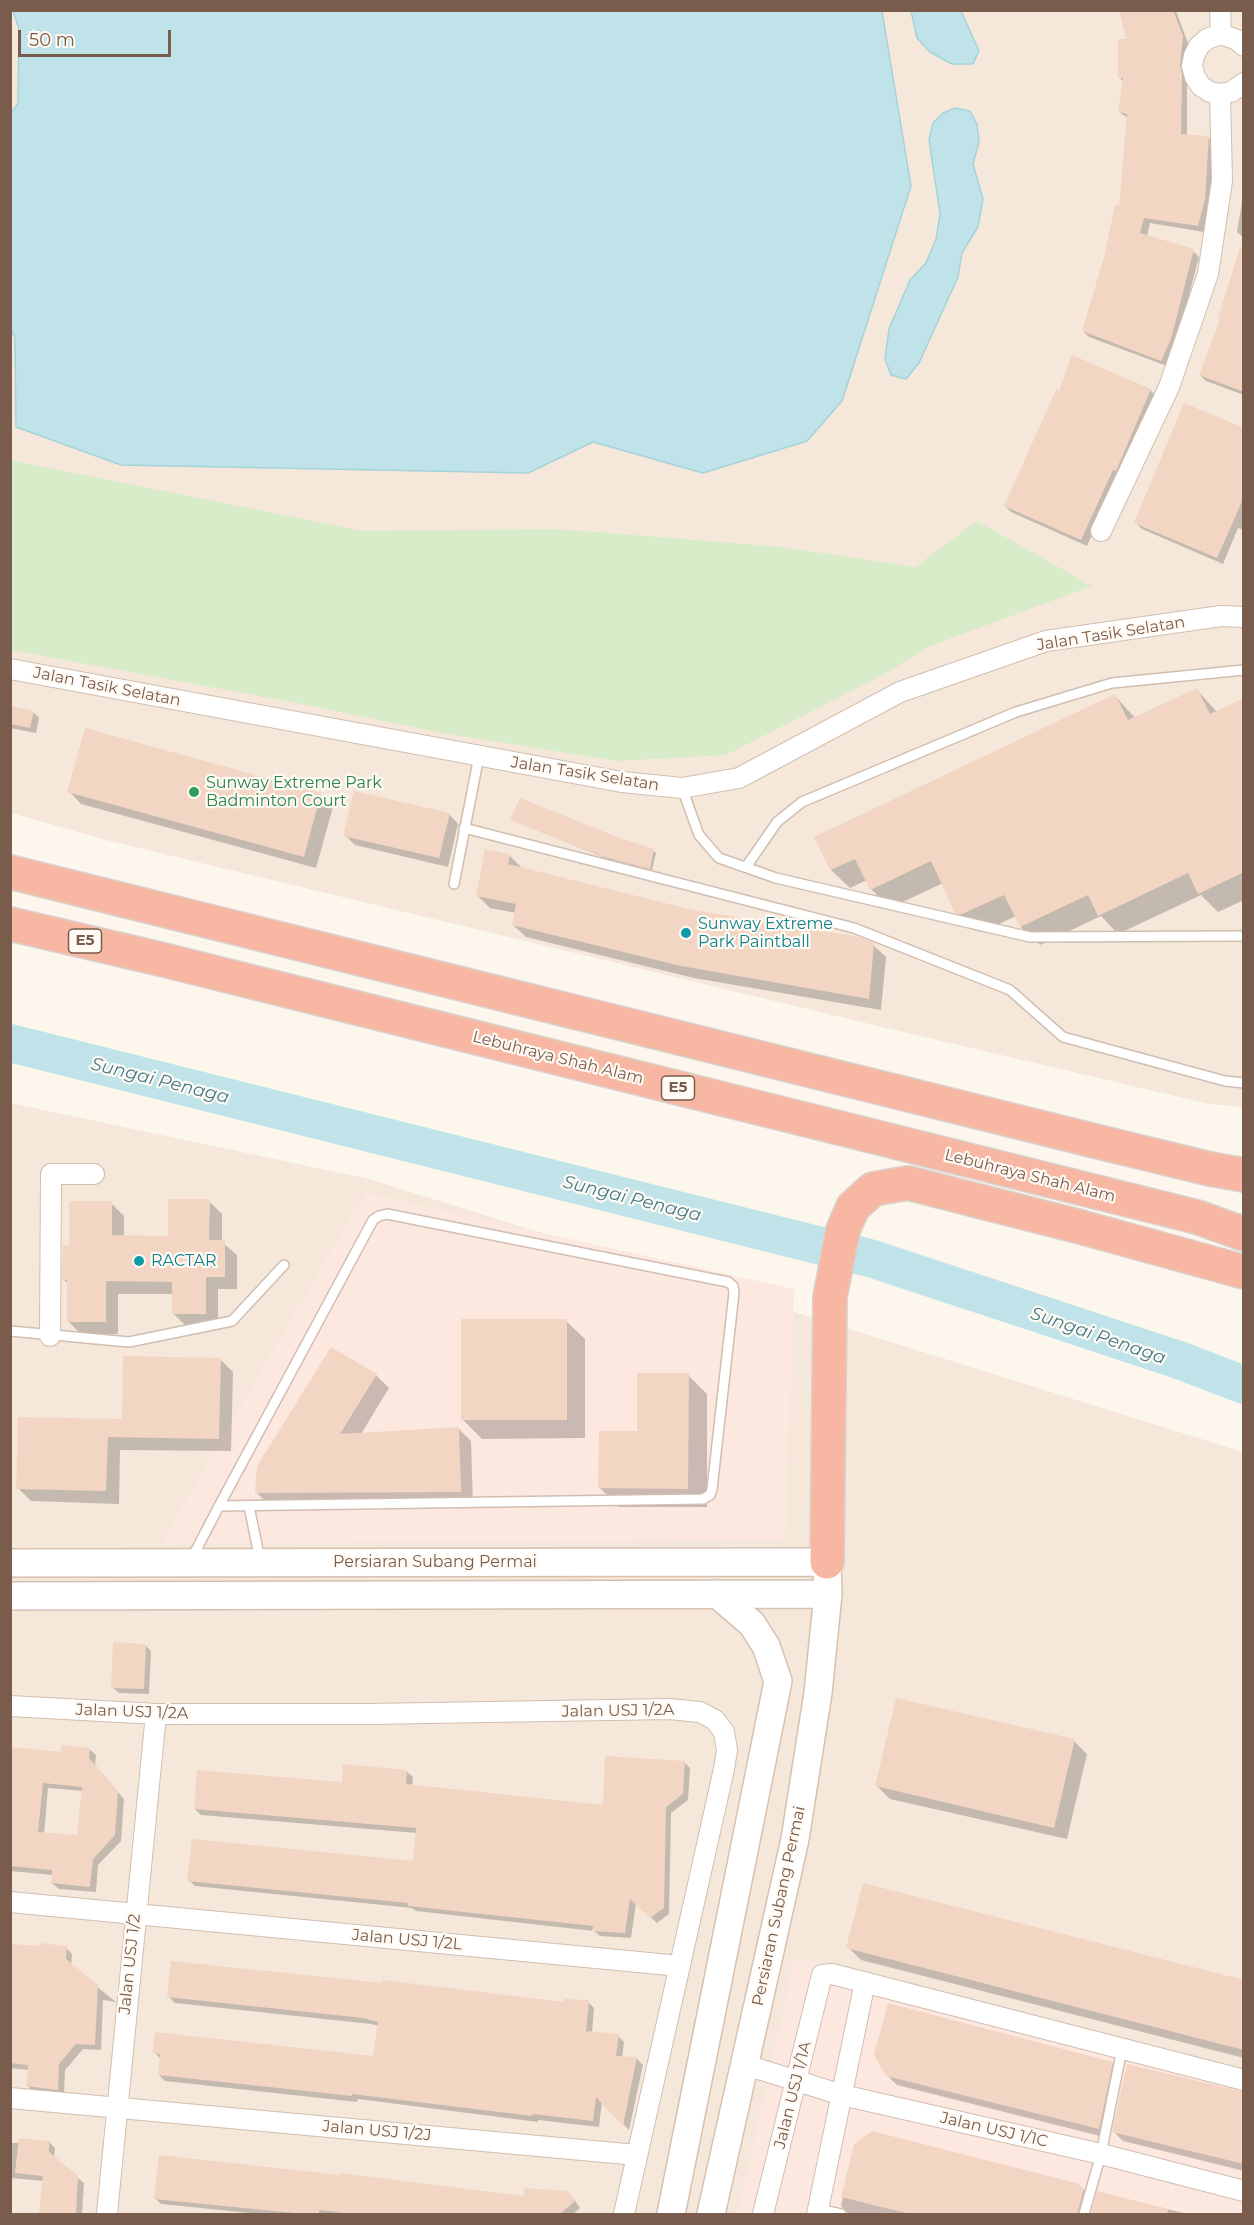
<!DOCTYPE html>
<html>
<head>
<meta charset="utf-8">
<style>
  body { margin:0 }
  #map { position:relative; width:1254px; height:2225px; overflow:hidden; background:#fdf6ec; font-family:Montserrat,sans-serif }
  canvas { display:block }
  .frame { position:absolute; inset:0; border:12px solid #7a5c4d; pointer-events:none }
  .scale { position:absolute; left:18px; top:30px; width:153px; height:27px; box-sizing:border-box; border:3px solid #7a5c4d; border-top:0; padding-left:8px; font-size:18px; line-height:21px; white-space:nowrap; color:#7a5c4d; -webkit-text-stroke:4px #fffaf3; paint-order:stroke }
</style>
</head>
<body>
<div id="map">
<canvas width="1254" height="2225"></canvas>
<div class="frame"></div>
<div class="scale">50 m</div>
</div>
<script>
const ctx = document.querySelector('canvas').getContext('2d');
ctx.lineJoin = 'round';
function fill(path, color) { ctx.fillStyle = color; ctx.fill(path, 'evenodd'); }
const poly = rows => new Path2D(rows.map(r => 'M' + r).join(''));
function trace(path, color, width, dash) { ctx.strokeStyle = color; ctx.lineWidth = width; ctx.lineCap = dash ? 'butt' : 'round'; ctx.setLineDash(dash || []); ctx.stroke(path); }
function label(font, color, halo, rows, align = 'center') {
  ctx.font = font + ' Montserrat,sans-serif'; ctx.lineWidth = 4.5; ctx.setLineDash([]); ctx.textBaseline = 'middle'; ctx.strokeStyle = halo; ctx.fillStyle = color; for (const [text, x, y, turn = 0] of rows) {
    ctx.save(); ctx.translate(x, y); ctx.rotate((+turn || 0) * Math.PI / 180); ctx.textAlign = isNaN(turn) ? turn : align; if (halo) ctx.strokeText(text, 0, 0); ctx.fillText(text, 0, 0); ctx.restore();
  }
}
fill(poly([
  [10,11,1243,11,1243,1107,1209,1104,882,1027,110,841,11,813],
  [11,1103,369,1179,1243,1452,1243,2214,11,2214]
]), '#f5e8da');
fill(poly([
  [365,1193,794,1289,785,1540,161,1543],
  [795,1957,1243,2073,1243,2214,738,2214]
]), '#fde8e0');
fill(poly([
  [10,460,363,531,558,529,782,547,915,567,977,521,1092,586,930,646,881,676,726,755,617,761,436,732,308,705,11,650]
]), '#d8ecc9');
const water = poly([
  [13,11,882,11,911,186,842,401,807,441,703,473,593,442,528,473,121,465,16,427,15,338,10,327,10,115,18,103,19,29,13,11],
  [911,11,961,11,979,51,973,64,952,64,930,52,917,38,911,11],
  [955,108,970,111,977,124,979,142,973,164,983,199,978,227,962,253,958,277,919,363,906,379,891,375,885,359,889,329,910,280,926,263,936,239,940,214,929,140,933,123,943,113,955,108]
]);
fill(water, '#bfe3e8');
trace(water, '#a5d3da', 1.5);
fill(poly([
  [1121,10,1179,10,1176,11,1188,43,1186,71,1187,82,1187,136,1208,137,1214,143,1211,206,1204,232,1150,223,1147,236,1193,251,1199,257,1176,345,1167,366,1089,337,1083,331,1121,208,1128,118,1119,112,1124,82,1119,77,1127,41],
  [1244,190,1244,238,1237,232],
  [1244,266,1244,395,1206,381,1200,375],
  [1150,390,1156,396,1087,546,1011,512,1005,506],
  [1244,430,1244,530,1238,528,1223,564,1142,529,1136,523],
  [1197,690,1217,712,1244,700,1244,900,1218,912,1201,895,1118,934,1101,916,1040,945,1021,927,1016,916,982,932,976,931,957,912,943,883,890,908,871,889,867,880,850,888,831,870,816,838,1115,696,1136,719],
  [10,708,33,712,39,718,36,733,10,728],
  [69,791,321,795,333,807,316,868,81,804],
  [449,814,458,824,448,867,355,845,345,835],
  [512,820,616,839,653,850,656,853,652,870,605,858],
  [510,856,522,868,692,911,873,945,886,957,881,1010,694,978,526,937,513,925,516,913,490,908,477,895],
  [209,1201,222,1214,222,1242,237,1255,237,1289,218,1289,218,1326,186,1326,173,1313,173,1294,118,1294,118,1334,81,1334,68,1321,69,1285,64,1280,70,1247,111,1203,124,1216,124,1237,169,1237],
  [566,1321,585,1339,585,1438,482,1439,463,1420],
  [220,1359,233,1372,231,1451,120,1450,119,1504,31,1501,18,1488],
  [376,1375,389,1388,361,1434,459,1429,471,1441,473,1505,269,1505,256,1492],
  [688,1375,707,1394,707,1507,619,1507,600,1488,639,1433],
  [145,1645,151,1651,149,1694,119,1693,112,1687],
  [1074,1741,1087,1754,1067,1839,890,1799,877,1786],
  [10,1749,62,1754,89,1749,96,1755,95,1765,124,1799,121,1841,98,1865,96,1892,59,1889,52,1883,53,1875,10,1871],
  [48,1788,83,1791,79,1836,44,1834],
  [684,1762,690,1768,688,1800,671,1813,669,1914,657,1923,636,1903,631,1938,600,1936,594,1931,416,1911,412,1908,195,1886,189,1880,414,1863,417,1833,201,1815,195,1809,343,1784,406,1771,413,1777,412,1786,604,1807],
  [848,1947,1244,1982,1244,2058,861,1960],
  [66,1948,72,1954,71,1966,116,2002,103,2000,101,2050,83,2049,65,2070,64,2095,34,2092,28,2086,29,2070,10,2068,10,1991],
  [169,1997,565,2003,588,2002,594,2008,592,2033,618,2036,624,2042,622,2058,637,2059,643,2065,629,2130,602,2101,599,2127,538,2120,538,2122,358,2099,357,2102,165,2081,159,2075,161,2059,154,2052,375,2058,379,2026,371,2024,175,2003],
  [1112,2063,1121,2073,1108,2138,897,2085,887,2075],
  [1244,2093,1244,2171,1123,2141,1114,2132],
  [49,2142,55,2148,54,2159,84,2183,82,2214,40,2214,44,2181,10,2178,10,2143],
  [855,2145,1079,2185,1093,2199,1089,2214,849,2214,841,2206],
  [1099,2193,1188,2214,1092,2214],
  [155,2198,525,2198,574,2199,580,2208,573,2214,259,2214,161,2204]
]), '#0003');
trace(poly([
  [10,1043,873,1259,1179,1360,1244,1385]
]), '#bfe3e8', 38);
fill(poly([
  [1119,10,1173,10,1183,36,1180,64,1182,75,1181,134,1209,136,1205,199,1198,226,1144,218,1140,233,1194,249,1171,339,1161,361,1082,331,1104,257,1115,205,1119,206,1127,114,1118,112,1123,78,1118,78,1118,39,1126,39],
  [1240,247,1244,248,1244,392,1199,375,1220,319,1218,318],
  [1072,355,1151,389,1116,471,1113,470,1081,540,1004,506,1056,390,1059,391],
  [1184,403,1244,428,1244,497,1217,558,1134,523],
  [1197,688,1210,714,1244,698,1244,872,1198,894,1188,873,1098,916,1088,895,1020,927,1004,895,962,914,955,913,931,861,870,890,855,859,830,870,814,837,1115,694,1128,720],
  [10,706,34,711,30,728,10,724],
  [85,728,321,793,304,857,67,792],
  [354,791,450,813,439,858,343,836],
  [520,798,617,837,654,849,650,869,601,856,510,820],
  [485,849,510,854,508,864,693,910,859,937,874,943,869,999,681,966,512,925,516,904,476,896],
  [168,1199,210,1199,209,1240,225,1240,225,1277,206,1277,206,1314,172,1314,172,1282,106,1281,106,1322,67,1322,67,1280,62,1280,63,1245,69,1245,69,1201,112,1201,112,1235,168,1236],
  [461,1319,567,1319,567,1420,461,1420],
  [331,1347,377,1374,340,1434,459,1427,461,1492,255,1493,257,1466],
  [123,1356,221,1358,219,1439,108,1437,106,1491,16,1489,18,1417,122,1419],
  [637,1373,689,1373,688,1489,598,1488,599,1431,637,1431],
  [113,1642,146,1644,144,1689,111,1688],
  [896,1698,1075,1739,1054,1828,875,1786],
  [61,1745,90,1748,89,1758,118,1792,115,1835,93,1859,90,1887,51,1883,52,1870,10,1866,10,1747,61,1752],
  [43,1783,82,1787,77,1835,38,1832],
  [605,1756,685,1761,683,1794,666,1807,664,1908,650,1918,630,1899,625,1933,592,1931,593,1926,408,1906,408,1903,187,1881,192,1839,413,1861,416,1828,194,1809,197,1770,342,1782,343,1764,385,1768,407,1770,406,1784,603,1805],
  [863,1883,1244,1980,1244,2050,846,1948],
  [39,1943,67,1946,66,1959,98,1985,95,2045,76,2044,59,2064,58,2090,26,2086,28,2065,10,2063,10,1944,39,1946],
  [171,1961,382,1983,382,1980,564,2002,564,1999,589,2000,586,2032,588,2031,619,2034,616,2056,637,2057,623,2126,596,2097,593,2121,533,2114,532,2116,352,2094,352,2096,158,2075,160,2054,152,2053,155,2032,373,2056,378,2022,363,2018,167,1997],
  [888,2003,1113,2062,1099,2129,886,2076,874,2055],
  [1127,2064,1244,2092,1244,2164,1112,2132],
  [872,2131,1080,2184,1079,2187,1084,2188,1077,2214,910,2214,841,2197,854,2144],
  [19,2138,49,2141,49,2152,78,2176,76,2214,39,2214,43,2176,15,2173],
  [159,2155,340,2175,340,2173,524,2196,524,2188,568,2191,575,2201,560,2214,354,2214,319,2210,319,2214,304,2214,154,2199],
  [1097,2191,1168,2209,1167,2214,1091,2214]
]), '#f3d5c3');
const service = poly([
  [682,788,699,835,719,858,776,878,1030,937,1244,936],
  [464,828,854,928,1010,990,1063,1037,1225,1081,1244,1083],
  [746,867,777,822,802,802,1016,712,1112,683,1244,670],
  [454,884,479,756],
  [10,1331,129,1342,232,1321,284,1265],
  [249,1506,260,1560],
  [192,1558,219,1506,373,1220,379,1216,387,1214,728,1282,733,1286,734,1293,712,1489,710,1495,703,1499,219,1506],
  [819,2209,841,2214],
  [1084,2214,1101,2154,1122,2049]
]);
const minor = poly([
  [1220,10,1221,34],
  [1244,46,1237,40,1221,34,1207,39,1199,46,1194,56,1192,66,1195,77,1201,86,1210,92,1220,94,1231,92,1244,83],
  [1101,531,1169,387,1208,274,1222,181,1220,94],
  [10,669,622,782,682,788,739,778,900,692,1046,641,1221,616,1244,617],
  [50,1336,51,1174,94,1174],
  [10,1706,156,1714,369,1714,669,1709,700,1712,715,1720,724,1732,727,1750,724,1769,624,2214],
  [10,1902,680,1966],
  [746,2065,842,2095,1101,2154,1244,2191],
  [10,2098,637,2155],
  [107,2214,156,1714],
  [763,2214,822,1975,832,1974,1244,2080],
  [817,2214,865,1982]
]);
const secondary = poly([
  [10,1563,827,1562,828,1594,818,1693,795,1839,711,2214],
  [10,1596,828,1594],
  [671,2214,778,1681,766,1646,752,1624,717,1594]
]);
const motorway = poly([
  [10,872,1099,1142,1210,1169,1244,1175],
  [10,924,160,959,1197,1217,1244,1234],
  [827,1562,830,1297,843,1230,853,1207,873,1189,908,1183,1077,1226,1244,1272]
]);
trace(service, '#d1beb0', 12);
trace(minor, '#d1beb0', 22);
trace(secondary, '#d6c0b0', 30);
trace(motorway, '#dad1cd', 36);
trace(service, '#fff', 9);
trace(minor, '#fff', 20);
trace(secondary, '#fff', 27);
trace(motorway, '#f7b7a3', 33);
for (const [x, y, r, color] of [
  [194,792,6,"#2e9e5b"],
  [686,933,6,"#0f9aa8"],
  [139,1261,6,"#0f9aa8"]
]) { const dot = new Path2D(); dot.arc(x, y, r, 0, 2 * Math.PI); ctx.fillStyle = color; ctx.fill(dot); trace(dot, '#fffaf3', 2); }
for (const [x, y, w] of [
  [85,941,33],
  [678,1088,33]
]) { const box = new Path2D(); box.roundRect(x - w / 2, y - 12, w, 24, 4.5); ctx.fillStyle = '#fffaf3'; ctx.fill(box); trace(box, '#7a5c4d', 1.5); }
label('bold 15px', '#7a5c4d', null, [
  ["E5",85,941],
  ["E5",678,1088]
]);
label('16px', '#7a5c4d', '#fffaf3', [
  ["Jalan Tasik Selatan",1111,634,-9],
  ["Jalan Tasik Selatan",107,687,11],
  ["Jalan Tasik Selatan",585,774,9],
  ["Lebuhraya Shah Alam",558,1058,14],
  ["Lebuhraya Shah Alam",1030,1176,14],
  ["Persiaran Subang Permai",435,1562],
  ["Jalan USJ 1/2A",618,1711,-1],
  ["Jalan USJ 1/2A",132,1712,2],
  ["Persiaran Subang Permai",779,1906,-78],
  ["Jalan USJ 1/2L",407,1940,5],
  ["Jalan USJ 1/2",130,1964,-84],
  ["Jalan USJ 1/1A",793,2095,-76],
  ["Jalan USJ 1/1C",994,2130,13],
  ["Jalan USJ 1/2J",377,2131,5]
]);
label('16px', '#27864d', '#fffaf3', [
  ["Sunway Extreme Park",206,783],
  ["Badminton Court",206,801]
], 'left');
label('16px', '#0d838f', '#fffaf3', [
  ["Sunway Extreme",698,924],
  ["Park Paintball",698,942],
  ["RACTAR",151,1261]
], 'left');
label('italic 18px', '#437c86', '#fffaf3', [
  ["Sungai Penaga",160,1081,14],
  ["Sungai Penaga",632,1199,14],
  ["Sungai Penaga",1098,1336,19]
]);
</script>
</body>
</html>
